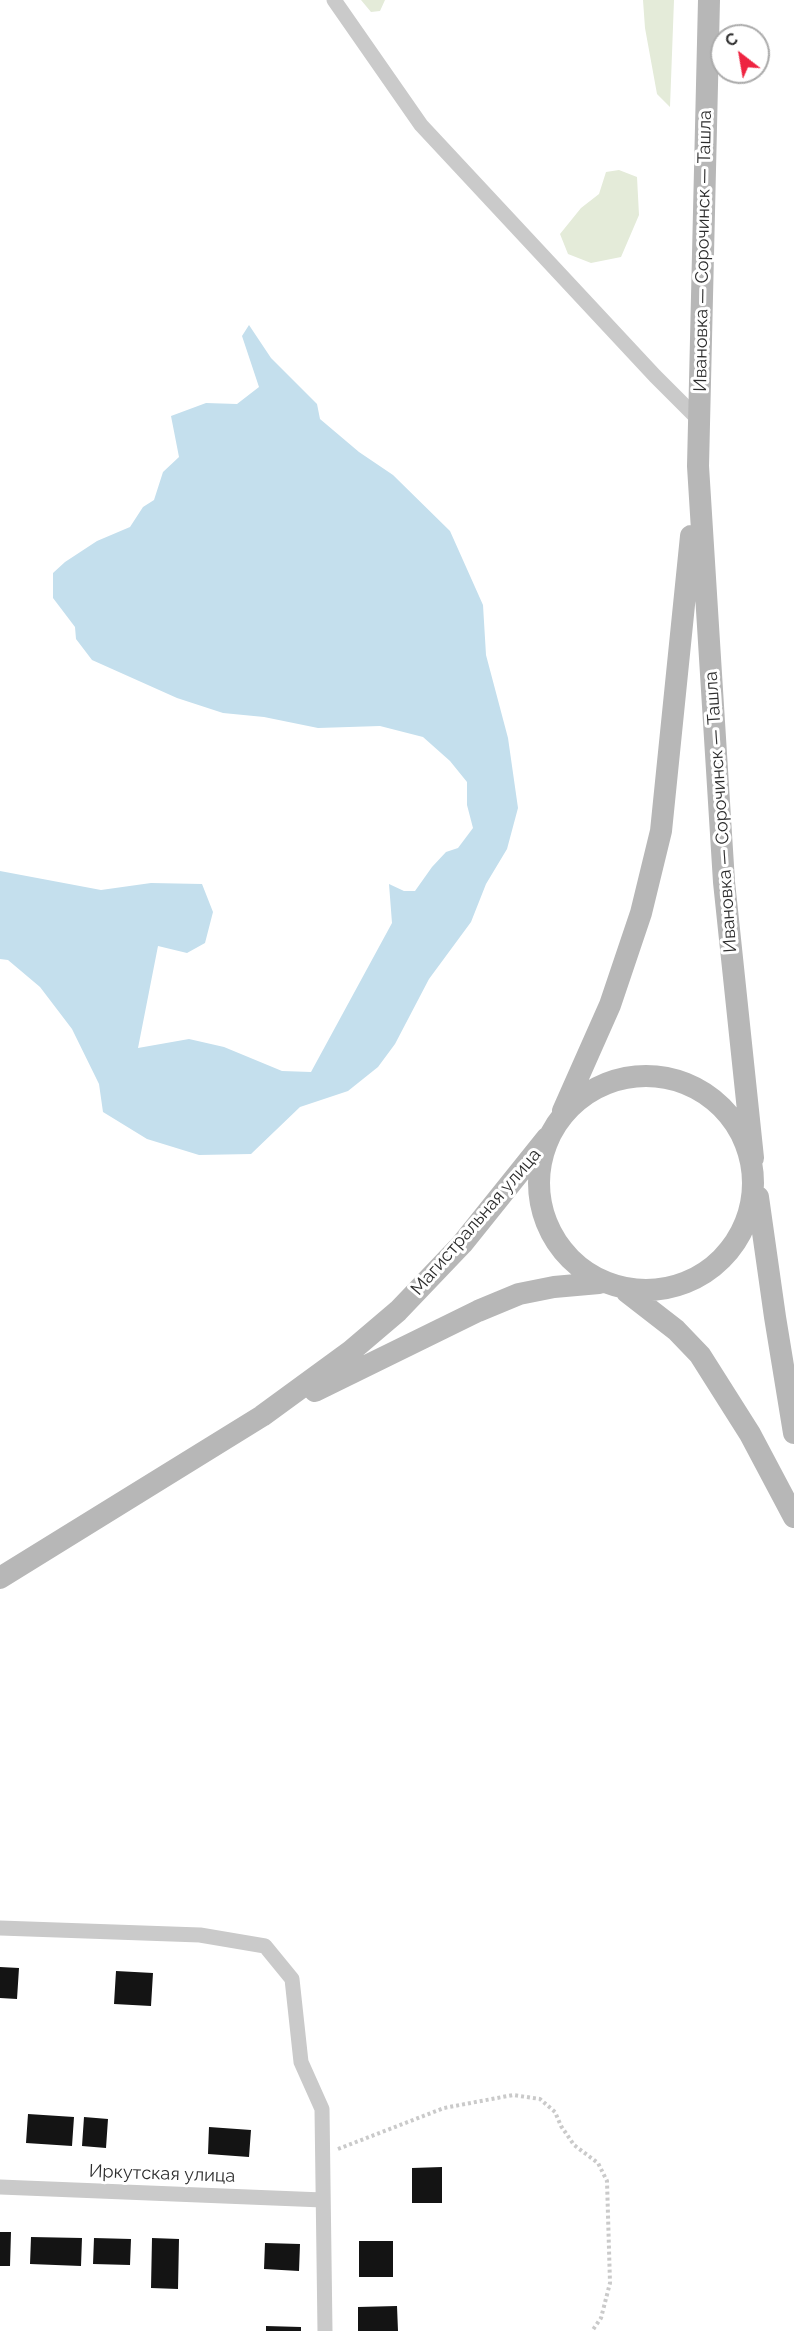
<!DOCTYPE html>
<html>
<head>
<meta charset="utf-8">
<style>
  body { margin:0 }
  #map { position:relative; width:794px; height:2331px; overflow:hidden; background:#fff; font-family:Raleway,sans-serif }
  canvas { display:block }
  .north { position:absolute; left:710px; top:24px; width:60px; height:60px; box-sizing:border-box; background:#fff; border:2px solid #ababab; border-radius:50%; rotate:329deg; font-size:16px; font-weight:700; line-height:24px; text-align:center; color:#2d2d2d }
  .north::after { content:''; display:block; margin:auto; width:21px; height:27px; background:#ee2441; clip-path:polygon(50% 0,100% 100%,50% 72%,0 100%) }
</style>
</head>
<body>
<div id="map">
<canvas width="794" height="2331"></canvas>
<div class="north">С</div>
</div>
<script>
const ctx = document.querySelector('canvas').getContext('2d');
ctx.lineJoin = 'round';
function fill(path, color) { ctx.fillStyle = color; ctx.fill(path, 'evenodd'); }
const poly = rows => new Path2D(rows.map(r => 'M' + r).join(''));
function trace(path, color, width, dash) { ctx.strokeStyle = color; ctx.lineWidth = width; ctx.lineCap = dash ? 'butt' : 'round'; ctx.setLineDash(dash || []); ctx.stroke(path); }
function label(font, color, halo, rows, align = 'center') {
  ctx.font = font + ' Raleway,sans-serif'; ctx.lineWidth = 6; ctx.setLineDash([]); ctx.textBaseline = 'middle'; ctx.strokeStyle = halo; ctx.fillStyle = color; for (const [text, x, y, turn = 0] of rows) {
    ctx.save(); ctx.translate(x, y); ctx.rotate((+turn || 0) * Math.PI / 180); ctx.textAlign = isNaN(turn) ? turn : align; if (halo) ctx.strokeText(text, 0, 0); ctx.fillText(text, 0, 0); ctx.restore();
  }
}
fill(poly([
  [361,0,385,0,380,11,371,12],
  [643,0,674,0,670,107,657,94,645,28],
  [619,170,637,177,639,215,621,257,591,263,568,254,560,234,581,208,599,194,606,172]
]), '#e4ebd9');
fill(poly([
  [249,325,271,358,317,404,320,419,359,452,393,475,450,531,483,605,486,655,508,738,518,808,507,849,486,884,471,922,429,979,395,1044,378,1067,348,1091,300,1107,251,1154,199,1155,147,1139,103,1112,99,1084,72,1029,40,987,8,960,0,959,0,871,101,890,151,883,202,884,213,912,205,943,187,953,158,946,138,1048,189,1039,224,1047,282,1071,311,1072,392,923,389,884,404,891,415,891,432,867,446,852,458,848,473,828,467,805,467,782,450,761,423,737,380,726,318,728,264,717,223,713,177,698,92,660,76,639,75,627,53,598,53,573,65,562,97,541,130,527,143,507,154,500,163,472,179,457,171,416,206,403,237,404,259,387,242,336]
]), '#c4dfed');
fill(poly([
  [0,1967,19,1968,17,1999,0,1998],
  [116,1971,153,1973,151,2006,114,2004],
  [28,2114,74,2117,72,2146,26,2143],
  [84,2117,108,2119,106,2148,82,2146],
  [209,2127,251,2130,249,2157,208,2154],
  [442,2167,442,2203,412,2203,412,2168],
  [0,2232,11,2232,10,2266,0,2266],
  [31,2237,82,2238,81,2266,30,2264],
  [94,2238,131,2239,130,2265,93,2264],
  [152,2238,179,2239,178,2289,151,2288],
  [359,2241,393,2241,393,2277,359,2277],
  [265,2243,300,2244,299,2271,264,2269],
  [397,2306,398,2331,358,2331,358,2307],
  [266,2326,301,2327,301,2331,266,2331]
]), '#141414');
trace(poly([
  [338,2149,444,2108,513,2095,540,2099,555,2112,561,2126,574,2145,598,2163,607,2181,610,2283,601,2318,592,2331]
]), '#cacaca', 4, [3, 3]);
trace(poly([
  [334,0,421,125,655,376,698,419],
  [0,1928,200,1935,265,1946,292,1979,301,2062,322,2109,325,2331],
  [0,2187,323,2200]
]), '#cacaca', 15);
trace(poly([
  [709,0,698,466,724,882,753,1158],
  '539 1183a107 107 0 1 1 214 0a107 107 0 1 1-214 0Z',
  [563,1111,610,1005,641,913,661,831,691,536],
  [758,1197,775,1317,794,1433],
  [627,1292,676,1330,700,1355,750,1434,794,1517],
  [315,1391,478,1311,519,1294,554,1287,599,1283],
  [0,1578,262,1416,351,1351,398,1311,462,1244,547,1138]
]), '#b7b7b7', 22);
label('18px', '#2d2d2d', '#fff', [
  ["Ивановка — Сорочинск — Ташла",703,251,-89],
  ["Ивановка — Сорочинск — Ташла",721,812,-94],
  ["Магистральная улица",476,1222,-49],
  ["Иркутская улица",162,2174,2]
]);
</script>
</body>
</html>
